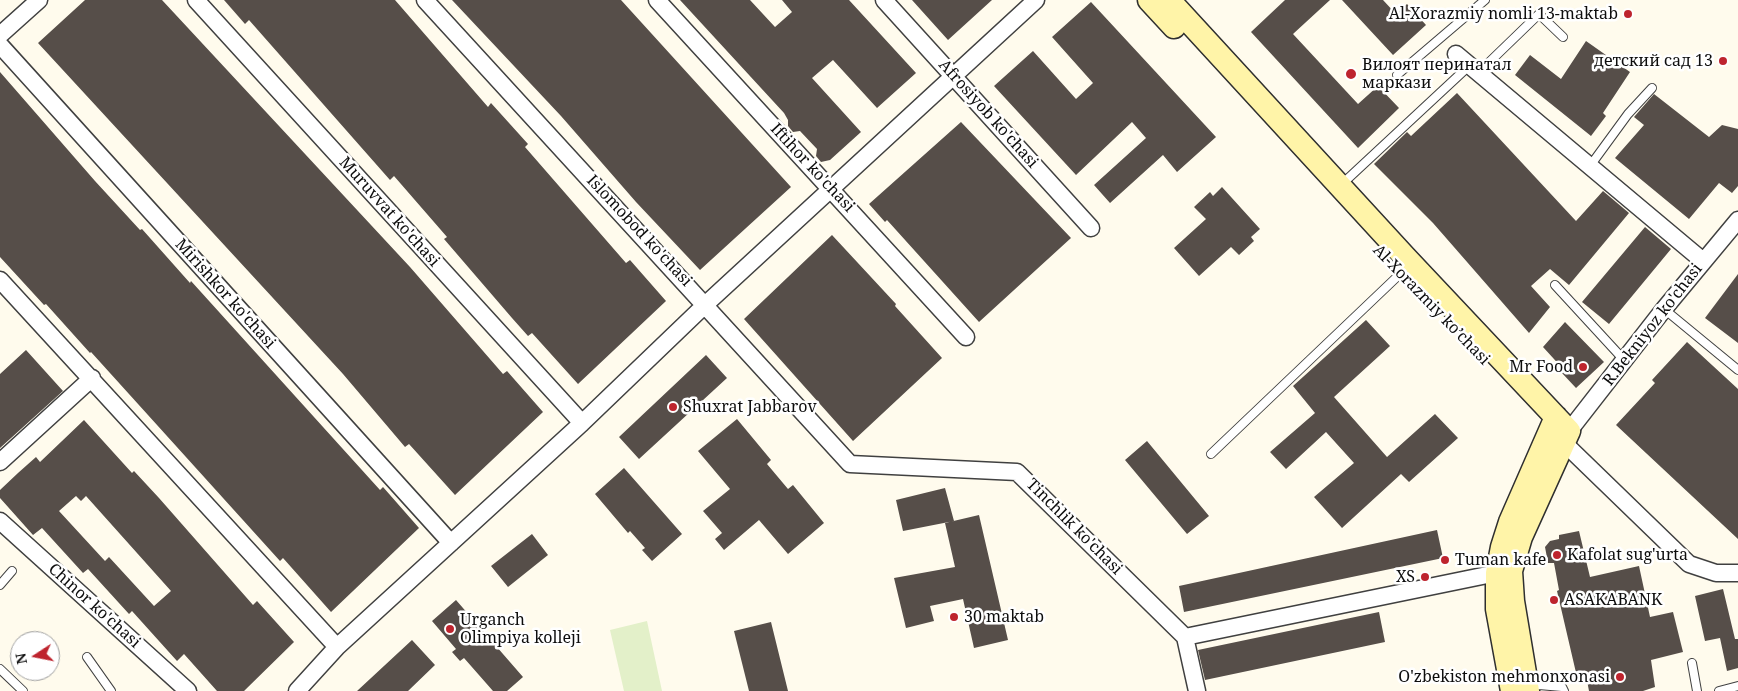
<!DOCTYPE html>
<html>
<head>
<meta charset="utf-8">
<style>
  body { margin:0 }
  #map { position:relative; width:1738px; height:691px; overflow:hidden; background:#fffbed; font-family:"Noto Serif",serif }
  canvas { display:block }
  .north { position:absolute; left:10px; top:631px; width:50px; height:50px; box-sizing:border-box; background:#fff; border:1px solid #9e9e9e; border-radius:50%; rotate:259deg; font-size:14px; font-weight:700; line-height:20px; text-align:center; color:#0d0d0d }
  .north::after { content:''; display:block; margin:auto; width:18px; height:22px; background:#be242e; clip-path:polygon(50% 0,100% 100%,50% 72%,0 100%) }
</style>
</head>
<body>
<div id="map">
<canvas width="1738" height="691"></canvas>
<div class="north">N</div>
</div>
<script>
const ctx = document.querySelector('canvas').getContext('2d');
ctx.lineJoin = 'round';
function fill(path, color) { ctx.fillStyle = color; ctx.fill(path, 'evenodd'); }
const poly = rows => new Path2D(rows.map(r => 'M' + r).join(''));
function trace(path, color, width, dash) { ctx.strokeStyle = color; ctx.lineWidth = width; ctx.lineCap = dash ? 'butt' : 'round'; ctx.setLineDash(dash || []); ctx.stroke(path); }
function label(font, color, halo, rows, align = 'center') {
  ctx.font = font + ' "Noto Serif",serif'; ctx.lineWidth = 5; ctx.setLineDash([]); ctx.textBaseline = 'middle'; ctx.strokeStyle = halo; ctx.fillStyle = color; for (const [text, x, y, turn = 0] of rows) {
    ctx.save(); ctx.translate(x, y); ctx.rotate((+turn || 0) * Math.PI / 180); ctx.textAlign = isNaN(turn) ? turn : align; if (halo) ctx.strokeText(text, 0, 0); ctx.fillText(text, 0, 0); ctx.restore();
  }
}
fill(poly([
  [647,621,662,691,624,691,610,630]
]), '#e3f0c9');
fill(poly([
  [85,0,162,0,410,267,503,374,507,371,543,412,455,495,409,444,405,447,343,374,38,43],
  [224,0,395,0,488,107,491,103,528,144,525,147,626,263,630,260,666,301,578,384,532,333,528,336,512,318,444,239,447,237,394,176,390,180,249,20,245,24],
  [452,0,621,0,791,187,700,270,636,202,561,116],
  [680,0,750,0,775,27,792,12,782,0,849,0,916,73,877,108,833,60,812,78,861,132,830,160,821,162,816,156,817,149,800,131,793,132,788,126,788,120,784,113],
  [912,0,992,0,948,40],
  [1285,0,1330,0,1293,34,1358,104,1378,86,1399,108,1358,148,1251,32],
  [1342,0,1383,0,1396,14,1407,4,1426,25,1393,55],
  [1091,2,1216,137,1177,172,1163,155,1110,203,1094,185,1146,138,1132,122,1076,175,994,86,1033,51,1076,99,1093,83,1052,37],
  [1586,41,1630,72,1603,113,1606,116,1591,136,1515,75,1530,55,1561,79],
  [0,72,95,181,140,230,142,229,190,283,191,281,380,490,383,487,419,528,331,612,283,558,280,561,91,352,90,353,46,304,44,305,0,257],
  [1457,93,1576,221,1603,191,1629,213,1569,285,1550,269,1531,286,1550,307,1529,333,1433,223,1374,164,1407,132,1411,136],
  [1654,94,1709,137,1722,125,1738,129,1738,186,1732,193,1719,183,1689,219,1615,158,1644,125,1634,117],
  [961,122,1071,238,979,322,887,220,885,222,869,204],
  [1222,187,1260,229,1251,237,1254,241,1239,255,1231,247,1199,276,1174,248,1206,219,1194,207,1210,192,1213,196],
  [1645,227,1671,249,1609,324,1582,302],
  [832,235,896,304,895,306,942,358,853,441,744,319],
  [1738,274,1738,343,1705,318],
  [1366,320,1390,346,1334,397,1387,457,1435,414,1458,438,1409,482,1401,474,1342,528,1314,497,1354,463,1326,432,1286,469,1270,452,1315,413,1293,386],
  [1565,322,1604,362,1576,388,1561,372,1564,370,1543,347],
  [1687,342,1738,389,1738,539,1616,425,1655,383,1652,380],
  [26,350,63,391,0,448,0,374],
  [706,355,727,378,639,459,619,437],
  [737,419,771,460,767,464,788,489,793,485,824,523,788,554,759,520,724,550,715,539,722,533,703,511,730,489,698,451],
  [84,420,132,473,134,471,159,498,253,605,257,601,294,642,244,691,217,691,184,654,177,661,132,611,129,614,88,569,83,573,42,528,33,535,0,498,0,490,18,473,36,457,40,462],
  [76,496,81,501,86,496,171,591,154,606,109,557,105,561,59,511],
  [1147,441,1209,516,1187,534,1125,460],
  [624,468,682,534,652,561,642,550,645,548,630,531,628,533,595,494],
  [945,488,954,521,903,531,896,500],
  [979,515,1008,640,974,648,963,599,930,606,934,621,906,628,894,578,955,567,945,523],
  [1437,530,1443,558,1184,612,1179,586],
  [1579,531,1590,577,1639,566,1650,617,1673,612,1683,652,1651,660,1655,687,1643,691,1589,691,1586,675,1577,677,1557,591,1559,590,1554,563,1548,563,1545,547,1550,541,1559,539,1559,535],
  [532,534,548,555,508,587,491,566],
  [1723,589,1735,639,1738,639,1738,668,1727,671,1720,638,1705,641,1695,596],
  [456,600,523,677,507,691,493,691,464,658,460,661,452,652,456,649,432,621],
  [1379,612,1385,642,1205,680,1198,650],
  [771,622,788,691,749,691,734,631],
  [412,640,435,665,408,691,357,691]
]), '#564e49');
const lane = poly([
  [1478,73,1539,14,1563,37],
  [1397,75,1485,0],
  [1590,166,1628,114,1652,88],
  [1341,185,1470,65],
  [1555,285,1624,360],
  [1664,309,1738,370],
  [1211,454,1400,274],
  [0,585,12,571],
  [87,657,111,691],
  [1692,663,1697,691],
  [0,669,23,691],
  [1530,686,1539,685,1562,687,1564,691],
  [1719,691,1738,686]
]);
const street = poly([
  [196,0,582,423],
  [425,0,850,464,1017,472,1185,637,1197,691],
  [657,0,966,337],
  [884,0,1091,228],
  [0,35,39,0],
  [0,45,451,543],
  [1456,54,1703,261],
  [0,280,337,647],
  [1569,431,1664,309,1738,220],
  [1563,442,1689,564,1716,573,1738,573],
  [0,462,92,378],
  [0,521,188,691],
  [1185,637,1497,573],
  [297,691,337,647,582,423,706,304,1036,0]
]);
const secondary = poly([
  [1149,0,1174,27],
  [1169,0,1406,258,1569,431,1521,537,1511,571,1513,601,1528,691],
  [1512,691,1497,609,1497,573,1502,547,1510,522,1556,417]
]);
trace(lane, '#404040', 10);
trace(street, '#404040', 19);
trace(secondary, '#2f2f2f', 25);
trace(lane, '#fff', 8);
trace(street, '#fff', 16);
trace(secondary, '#fff4a8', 22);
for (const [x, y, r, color] of [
  [1628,14,5,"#be242e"],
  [1723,61,5,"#be242e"],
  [1351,74,6,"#be242e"],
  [1583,367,5,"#be242e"],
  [673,407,5,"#be242e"],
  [1557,555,5,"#be242e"],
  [1445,560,5,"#be242e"],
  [1425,577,5,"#be242e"],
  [1554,600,5,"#be242e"],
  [954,617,5,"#be242e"],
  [450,629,5,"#be242e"],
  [1620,677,5,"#be242e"]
]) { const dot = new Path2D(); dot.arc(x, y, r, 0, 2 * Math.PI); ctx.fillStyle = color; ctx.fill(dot); trace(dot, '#fff', 2); }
label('16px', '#0d0d0d', '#fff', [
  ["Аl-Xоrаzmiy nоmli 13-mаktаb",1618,14,"right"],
  ["детский сад 13",1713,61,"right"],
  ["Вилоят перинатал",1362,65],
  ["маркази",1362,83],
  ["Mr Food",1573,367,"right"],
  ["Shuxrat Jabbarov",683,407],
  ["Kafolat sug'urta",1567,555],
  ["Tuman kafe",1455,560],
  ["XS",1415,577,"right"],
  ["ASAKABANK",1564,600],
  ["30 maktab",964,617],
  ["Urganch",460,620],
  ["Olimpiya kolleji",460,638],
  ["O'zbekiston mehmonxonasi",1610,677,"right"]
], 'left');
label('16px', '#0d0d0d', '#fff', [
  ["Afrosiyob ko'chasi",988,114,48],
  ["Iftihor ko'chasi",812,168,47],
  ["Muruvvat ko'chasi",389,212,48],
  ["Islomobod ko'chasi",639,231,47],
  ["Mirishkor ko'chasi",225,294,48],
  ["Al-Xorazmiy ko’chasi",1431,305,46],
  ["R.Bekniyoz ko'chasi",1653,325,-52],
  ["Tinchlik ko'chasi",1074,527,45],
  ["Chinor ko'chasi",94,606,42]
]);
</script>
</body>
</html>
